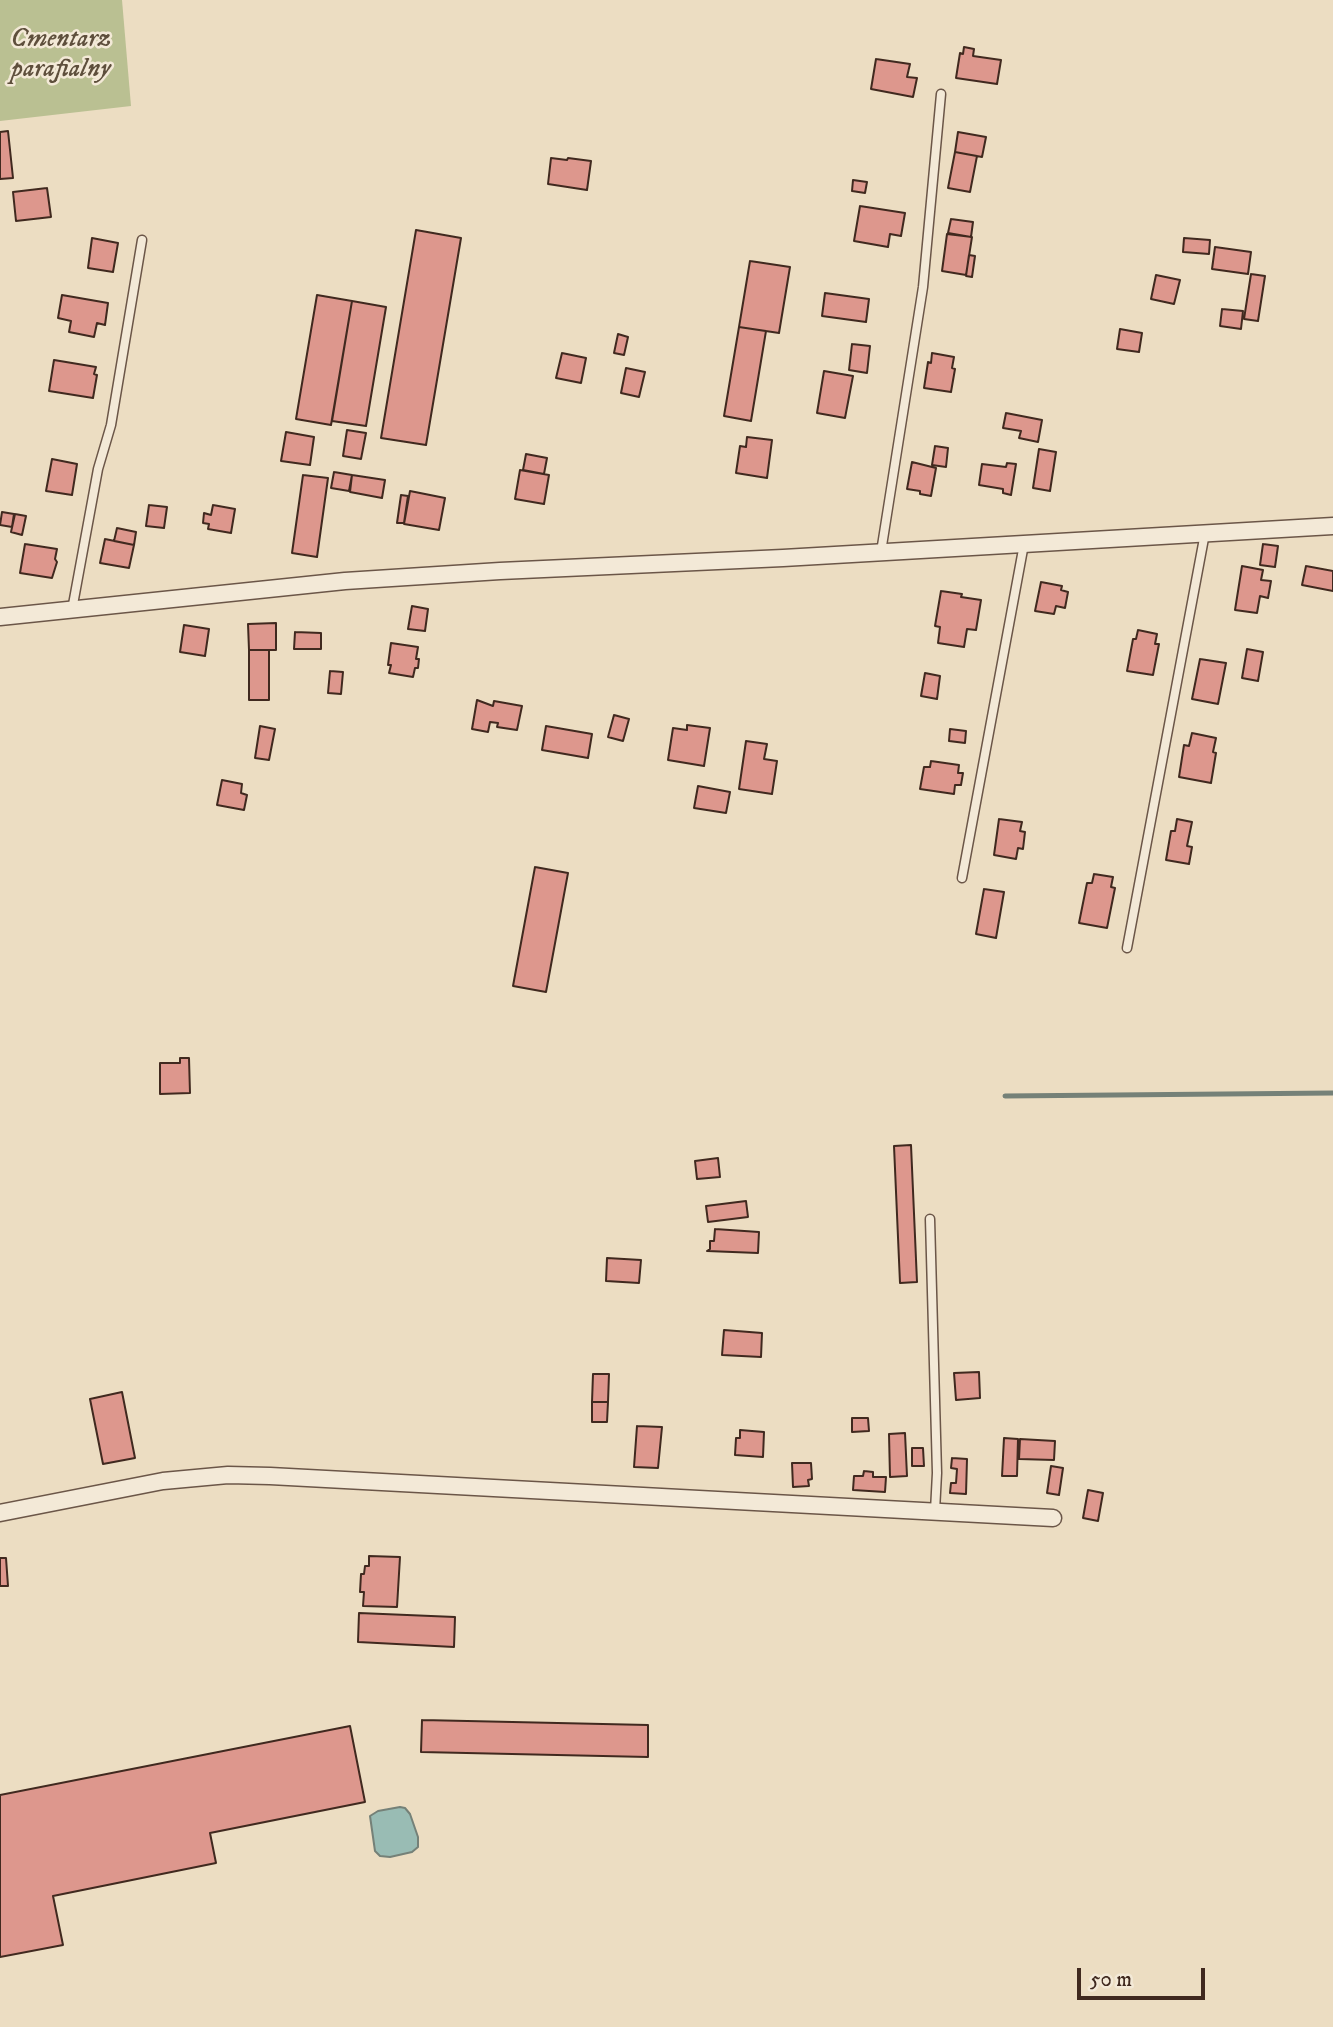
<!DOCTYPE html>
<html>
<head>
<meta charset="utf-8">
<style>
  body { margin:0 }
  #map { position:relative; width:1333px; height:2027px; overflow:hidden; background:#ecddc2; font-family:"IM FELL DW Pica",serif }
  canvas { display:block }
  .scale { position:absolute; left:1077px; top:1968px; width:128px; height:32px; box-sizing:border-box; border:4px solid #40291f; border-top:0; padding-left:9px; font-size:21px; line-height:24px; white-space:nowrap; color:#40291f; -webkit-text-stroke:5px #f3e9d7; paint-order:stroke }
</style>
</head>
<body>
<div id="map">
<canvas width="1333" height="2027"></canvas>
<div class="scale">50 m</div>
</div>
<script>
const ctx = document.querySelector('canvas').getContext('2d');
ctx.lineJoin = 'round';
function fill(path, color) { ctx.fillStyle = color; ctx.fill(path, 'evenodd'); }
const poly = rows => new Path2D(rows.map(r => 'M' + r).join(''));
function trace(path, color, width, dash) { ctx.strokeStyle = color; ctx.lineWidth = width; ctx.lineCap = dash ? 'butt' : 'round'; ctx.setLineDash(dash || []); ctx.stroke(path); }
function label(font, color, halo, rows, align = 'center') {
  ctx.font = font + ' "IM FELL DW Pica",serif'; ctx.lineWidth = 5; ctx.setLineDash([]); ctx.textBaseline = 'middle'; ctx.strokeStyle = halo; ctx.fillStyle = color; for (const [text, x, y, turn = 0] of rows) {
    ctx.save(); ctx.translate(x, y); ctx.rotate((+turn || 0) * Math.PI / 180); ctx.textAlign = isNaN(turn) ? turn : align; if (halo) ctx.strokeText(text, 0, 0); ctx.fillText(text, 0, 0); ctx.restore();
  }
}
fill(poly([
  [0,0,122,0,131,106,0,121]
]), '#bac092');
const water = poly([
  [400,1807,405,1808,410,1814,418,1837,418,1847,412,1852,390,1857,380,1856,375,1851,370,1816,378,1811,400,1807]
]);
fill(water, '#99bcb4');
trace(water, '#758178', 2);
trace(poly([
  [1005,1096,1333,1093]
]), '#758178', 5);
const building = poly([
  [964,47,974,49,973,56,1001,60,997,84,956,78,960,53,963,54,964,47],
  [876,59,910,64,907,77,917,78,913,97,871,89,876,59],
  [8,131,13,178,0,179,0,132,8,131],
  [958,132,986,137,982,157,955,152,958,132],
  [955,152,977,156,970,192,948,188,955,152],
  [551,158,567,160,568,158,591,161,587,190,548,184,551,158],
  [853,180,867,182,865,193,852,191,853,180],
  [47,188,51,217,16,221,13,192,47,188],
  [860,206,905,213,901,236,890,234,888,247,854,241,860,206],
  [951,219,973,222,971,237,948,233,951,219],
  [416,230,461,238,426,445,381,438,416,230],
  [947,234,972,237,966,275,942,271,947,234],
  [92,238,118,243,113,272,88,268,92,238],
  [1184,238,1210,240,1209,254,1183,252,1184,238],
  [1215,247,1251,252,1248,274,1212,269,1215,247],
  [969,255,975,256,972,277,966,276,969,255],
  [750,261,790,267,779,333,739,327,750,261],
  [1251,274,1265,276,1258,321,1244,319,1251,274],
  [1156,275,1180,280,1174,304,1151,299,1156,275],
  [825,293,869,299,866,322,822,316,825,293],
  [62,295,108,303,105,325,97,323,94,337,69,332,71,321,58,318,62,295],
  [317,295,352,301,331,425,296,419,317,295],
  [352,301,386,307,366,426,332,421,352,301],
  [1222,309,1243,311,1241,329,1220,326,1222,309],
  [739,327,766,331,751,421,724,416,739,327],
  [1120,329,1142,333,1139,352,1117,349,1120,329],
  [618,334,628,337,624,355,614,353,618,334],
  [852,344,870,346,867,373,849,370,852,344],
  [562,353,586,358,581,383,556,378,562,353],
  [932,353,954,357,952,368,955,369,951,392,924,388,928,362,931,363,932,353],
  [54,360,96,367,94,374,97,375,93,398,49,391,54,360],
  [626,368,645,372,639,397,621,393,626,368],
  [824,371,853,376,845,418,817,413,824,371],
  [1006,413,1042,420,1038,442,1019,438,1021,431,1003,428,1006,413],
  [347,430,366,433,361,459,343,456,347,430],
  [286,432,314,437,310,465,281,461,286,432],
  [747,437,772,440,767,478,736,473,740,446,746,447,747,437],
  [935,446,948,448,946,467,932,465,935,446],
  [1039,449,1056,452,1050,491,1033,488,1039,449],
  [526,454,547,458,544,474,523,470,526,454],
  [52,459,77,464,72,495,46,491,52,459],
  [912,462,936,468,931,496,920,494,920,491,907,489,912,462],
  [1007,463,1016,464,1011,495,1003,493,1003,489,979,485,982,464,1006,467,1007,463],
  [520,470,549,475,544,504,515,499,520,470],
  [334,472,352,475,349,491,331,488,334,472],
  [303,475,328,478,317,557,292,553,303,475],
  [352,475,385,480,382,498,350,492,352,475],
  [410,491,445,498,439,530,404,524,410,491],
  [401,495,408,496,404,523,397,523,401,495],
  [149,505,167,507,164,528,146,526,149,505],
  [213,505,235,509,231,533,208,529,209,524,203,523,204,513,211,515,213,505],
  [2,512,14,514,12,527,0,525,2,512],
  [15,514,26,516,22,535,11,532,15,514],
  [117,528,136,532,134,545,114,541,117,528],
  [105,539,134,545,129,568,100,563,105,539],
  [25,544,57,549,55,559,57,562,52,578,20,573,25,544],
  [1263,544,1278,546,1275,567,1260,565,1263,544],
  [1242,566,1263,570,1261,580,1271,581,1268,598,1260,596,1257,613,1235,610,1242,566],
  [1306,566,1333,571,1333,591,1302,585,1306,566],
  [1041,582,1062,586,1061,590,1068,592,1065,608,1056,606,1054,614,1035,611,1041,582],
  [941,591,962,594,961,597,981,600,976,630,967,629,964,647,938,643,940,627,935,626,941,591],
  [412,606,428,609,425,631,408,629,412,606],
  [276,623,276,650,249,650,248,624,276,623],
  [184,625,209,629,205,656,180,652,184,625],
  [1138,630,1157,634,1155,644,1159,644,1153,675,1127,671,1133,639,1136,639,1138,630],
  [295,632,321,633,321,649,294,649,295,632],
  [391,643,418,647,416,659,419,659,418,668,415,668,413,677,389,673,391,665,388,665,391,643],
  [1247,649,1263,652,1258,681,1242,678,1247,649],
  [249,650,269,650,269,700,249,700,249,650],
  [1200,659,1226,663,1218,704,1192,699,1200,659],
  [330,671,343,672,341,694,328,693,330,671],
  [925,673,940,676,937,699,921,696,925,673],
  [477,700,493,706,494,701,522,706,517,730,497,727,498,723,490,722,488,732,472,729,477,700],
  [614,715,629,719,623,741,608,737,614,715],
  [687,725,710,728,704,766,668,760,673,728,687,730,687,725],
  [260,726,275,729,269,760,255,758,260,726],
  [546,726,592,734,588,758,542,750,546,726],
  [950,729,966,731,965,743,949,741,950,729],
  [1192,733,1216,738,1213,752,1216,753,1211,783,1179,777,1184,745,1189,746,1192,733],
  [746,741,767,744,764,759,777,761,772,794,739,789,746,741],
  [931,761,959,765,958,773,963,773,961,785,955,785,954,794,920,789,924,767,930,767,931,761],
  [222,780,242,784,241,793,247,795,244,810,217,805,222,780],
  [698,786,730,792,726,813,694,808,698,786],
  [999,819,1022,822,1020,831,1025,832,1023,849,1018,848,1016,859,994,855,999,819],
  [1177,819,1192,822,1187,846,1192,847,1189,864,1166,860,1171,831,1175,831,1177,819],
  [535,867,568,873,546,992,513,986,535,867],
  [1094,874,1113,877,1111,887,1115,888,1107,928,1079,923,1087,883,1092,883,1094,874],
  [984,889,1004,892,996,938,976,934,984,889],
  [180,1058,189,1058,190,1093,160,1094,160,1063,180,1063,180,1058],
  [911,1145,917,1282,900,1283,894,1146,911,1145],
  [718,1158,720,1177,697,1179,695,1161,718,1158],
  [746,1201,748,1217,708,1222,706,1206,746,1201],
  [715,1229,759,1232,758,1253,707,1251,710,1249,710,1241,714,1241,715,1229],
  [607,1258,641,1260,639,1283,606,1281,607,1258],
  [724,1330,762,1333,761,1357,722,1355,724,1330],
  [979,1372,980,1398,956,1400,954,1373,979,1372],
  [593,1374,609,1374,608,1402,592,1402,593,1374],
  [122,1392,135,1458,103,1464,90,1399,122,1392],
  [592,1402,608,1402,607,1422,592,1422,592,1402],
  [852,1418,868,1418,869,1431,852,1432,852,1418],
  [637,1426,662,1427,658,1468,634,1467,637,1426],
  [740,1430,764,1432,763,1457,735,1455,736,1438,740,1438,740,1430],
  [905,1433,907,1476,890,1477,889,1434,905,1433],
  [1004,1438,1018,1439,1017,1476,1002,1476,1004,1438],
  [1020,1439,1055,1441,1054,1460,1019,1459,1020,1439],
  [912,1448,923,1448,924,1466,912,1466,912,1448],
  [952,1458,967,1459,966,1494,950,1493,951,1483,956,1483,957,1469,951,1468,952,1458],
  [792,1463,811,1463,812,1479,808,1480,809,1486,793,1487,792,1463],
  [1051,1466,1063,1468,1059,1495,1047,1493,1051,1466],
  [864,1471,873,1472,873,1477,886,1477,885,1492,853,1490,854,1476,863,1476,864,1471],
  [1088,1490,1103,1493,1098,1521,1083,1518,1088,1490],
  [369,1556,400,1557,397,1607,363,1606,364,1592,360,1592,361,1574,364,1574,365,1566,369,1566,369,1556],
  [0,1558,6,1558,8,1586,0,1586,0,1558],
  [359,1613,455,1617,454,1647,358,1642,359,1613],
  [422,1720,648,1725,648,1757,421,1752,422,1720],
  [350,1726,365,1802,210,1833,216,1863,53,1896,63,1945,0,1957,0,1795,350,1726]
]);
fill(building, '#dd978d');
trace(building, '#40291f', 2);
const service = poly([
  [881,552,923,287,941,94],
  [72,610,98,469,111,425,142,240],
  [962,878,1024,544],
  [1127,948,1205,533],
  [930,1219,937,1473,935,1511]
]);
const minor = poly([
  [0,617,345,581,500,571,783,558,1333,526],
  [0,1513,163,1481,228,1475,270,1476,1053,1518]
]);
trace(service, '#6b5648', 11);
trace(minor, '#6b5648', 19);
trace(service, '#f3e9d7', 8);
trace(minor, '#f3e9d7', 16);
label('italic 26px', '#5e4f3c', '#f3e9d7', [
  ["Cmentarz",61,41],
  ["parafialny",61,71]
]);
</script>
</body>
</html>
